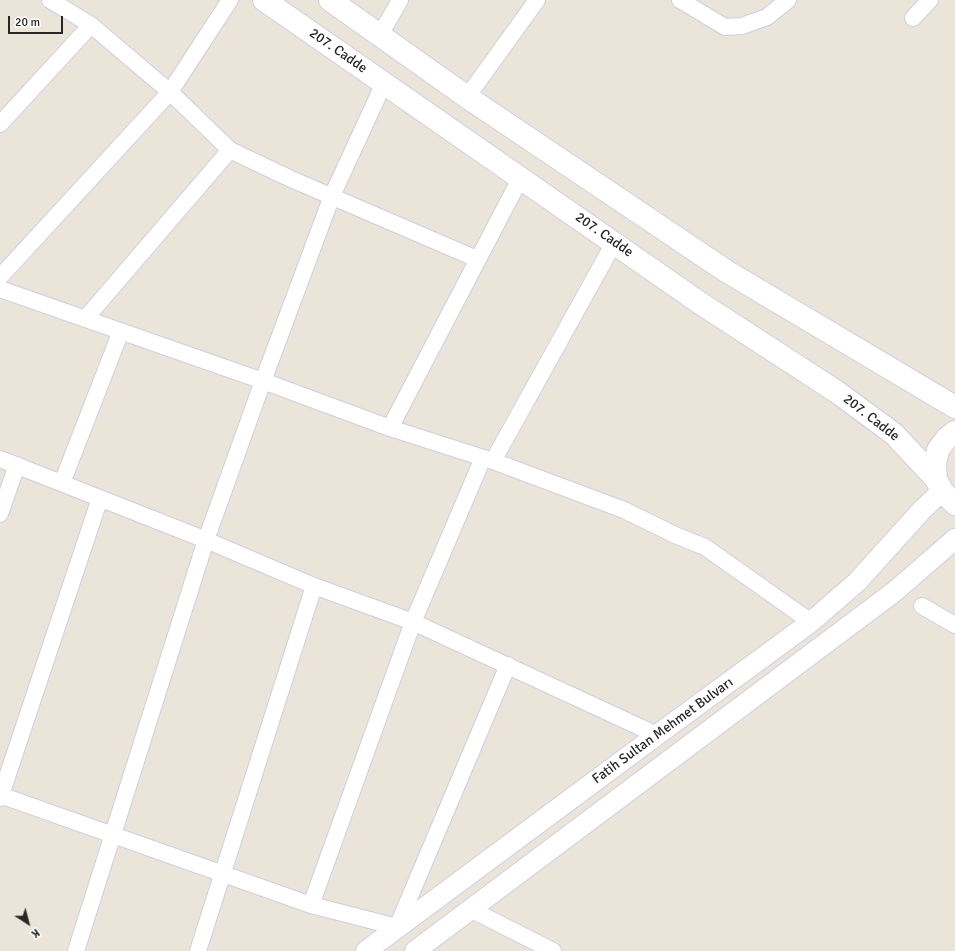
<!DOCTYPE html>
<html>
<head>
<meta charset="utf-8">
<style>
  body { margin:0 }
  #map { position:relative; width:955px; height:951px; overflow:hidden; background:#eae5d8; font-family:Signika,sans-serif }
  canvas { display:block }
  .north { position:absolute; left:8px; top:903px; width:40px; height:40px; -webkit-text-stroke:3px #fff; paint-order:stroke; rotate:144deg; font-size:11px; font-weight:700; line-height:16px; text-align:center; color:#272727 }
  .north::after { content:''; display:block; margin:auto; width:14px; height:18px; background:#272727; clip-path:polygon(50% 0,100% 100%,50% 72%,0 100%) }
  .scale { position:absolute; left:8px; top:16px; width:55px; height:18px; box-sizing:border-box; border:2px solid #272727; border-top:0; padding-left:5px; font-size:12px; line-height:14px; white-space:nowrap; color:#272727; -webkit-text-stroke:3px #fff; paint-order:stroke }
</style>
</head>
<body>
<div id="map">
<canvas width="955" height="951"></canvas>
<div class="north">K</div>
<div class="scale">20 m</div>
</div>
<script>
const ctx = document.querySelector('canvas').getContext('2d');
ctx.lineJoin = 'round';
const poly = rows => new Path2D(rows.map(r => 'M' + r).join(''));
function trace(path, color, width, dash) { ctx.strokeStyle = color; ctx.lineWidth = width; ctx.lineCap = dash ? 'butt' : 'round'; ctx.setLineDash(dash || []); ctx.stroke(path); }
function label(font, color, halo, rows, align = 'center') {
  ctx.font = font + ' Signika,sans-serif'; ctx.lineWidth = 3; ctx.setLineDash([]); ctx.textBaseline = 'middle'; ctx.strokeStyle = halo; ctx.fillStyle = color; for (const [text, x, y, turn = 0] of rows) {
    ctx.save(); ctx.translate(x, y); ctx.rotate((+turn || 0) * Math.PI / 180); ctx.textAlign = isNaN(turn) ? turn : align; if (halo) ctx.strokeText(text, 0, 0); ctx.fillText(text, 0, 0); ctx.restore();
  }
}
const minor = poly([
  [50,0,91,25,170,92,230,150,291,179,477,259],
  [680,0,725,27,742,26,767,17,788,0],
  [913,18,930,0],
  [380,35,400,0],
  [467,97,537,0],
  [0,124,91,25],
  [0,277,170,92,230,0],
  [0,289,263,381,390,428,493,461,624,510,675,535,705,547,811,622],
  [85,319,230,150],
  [390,428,521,177],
  [0,459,206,540,314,586,413,622,657,735],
  [493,461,614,243],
  [62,483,121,331],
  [0,514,17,465],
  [922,606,955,625],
  [0,795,311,905,397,927,508,665],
  [0,798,100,498],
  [311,905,413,622,483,458],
  [470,909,553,951],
  [76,951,206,540,263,381,332,196,384,83],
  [198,951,314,586]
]);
const tertiary = poly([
  [366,951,657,735,811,622,857,582,922,510,942,491],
  [415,951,894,592,955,539]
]);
const secondary = poly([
  [264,0,700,303,837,392,894,434,936,479],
  [330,0,467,97,726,271,955,407],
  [955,432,947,438,938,450,935,464,936,479,942,491,955,504]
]);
trace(minor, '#cecee1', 18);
trace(tertiary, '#cecee1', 22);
trace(secondary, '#cecee1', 24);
trace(minor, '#fff', 16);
trace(tertiary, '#fff', 20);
trace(secondary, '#fff', 22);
label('14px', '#272727', '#fff', [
  ["207. Cadde",338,51,35],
  ["207. Cadde",604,235,35],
  ["207. Cadde",871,418,38],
  ["Fatih Sultan Mehmet Bulvarı",663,731,-36]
]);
</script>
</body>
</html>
